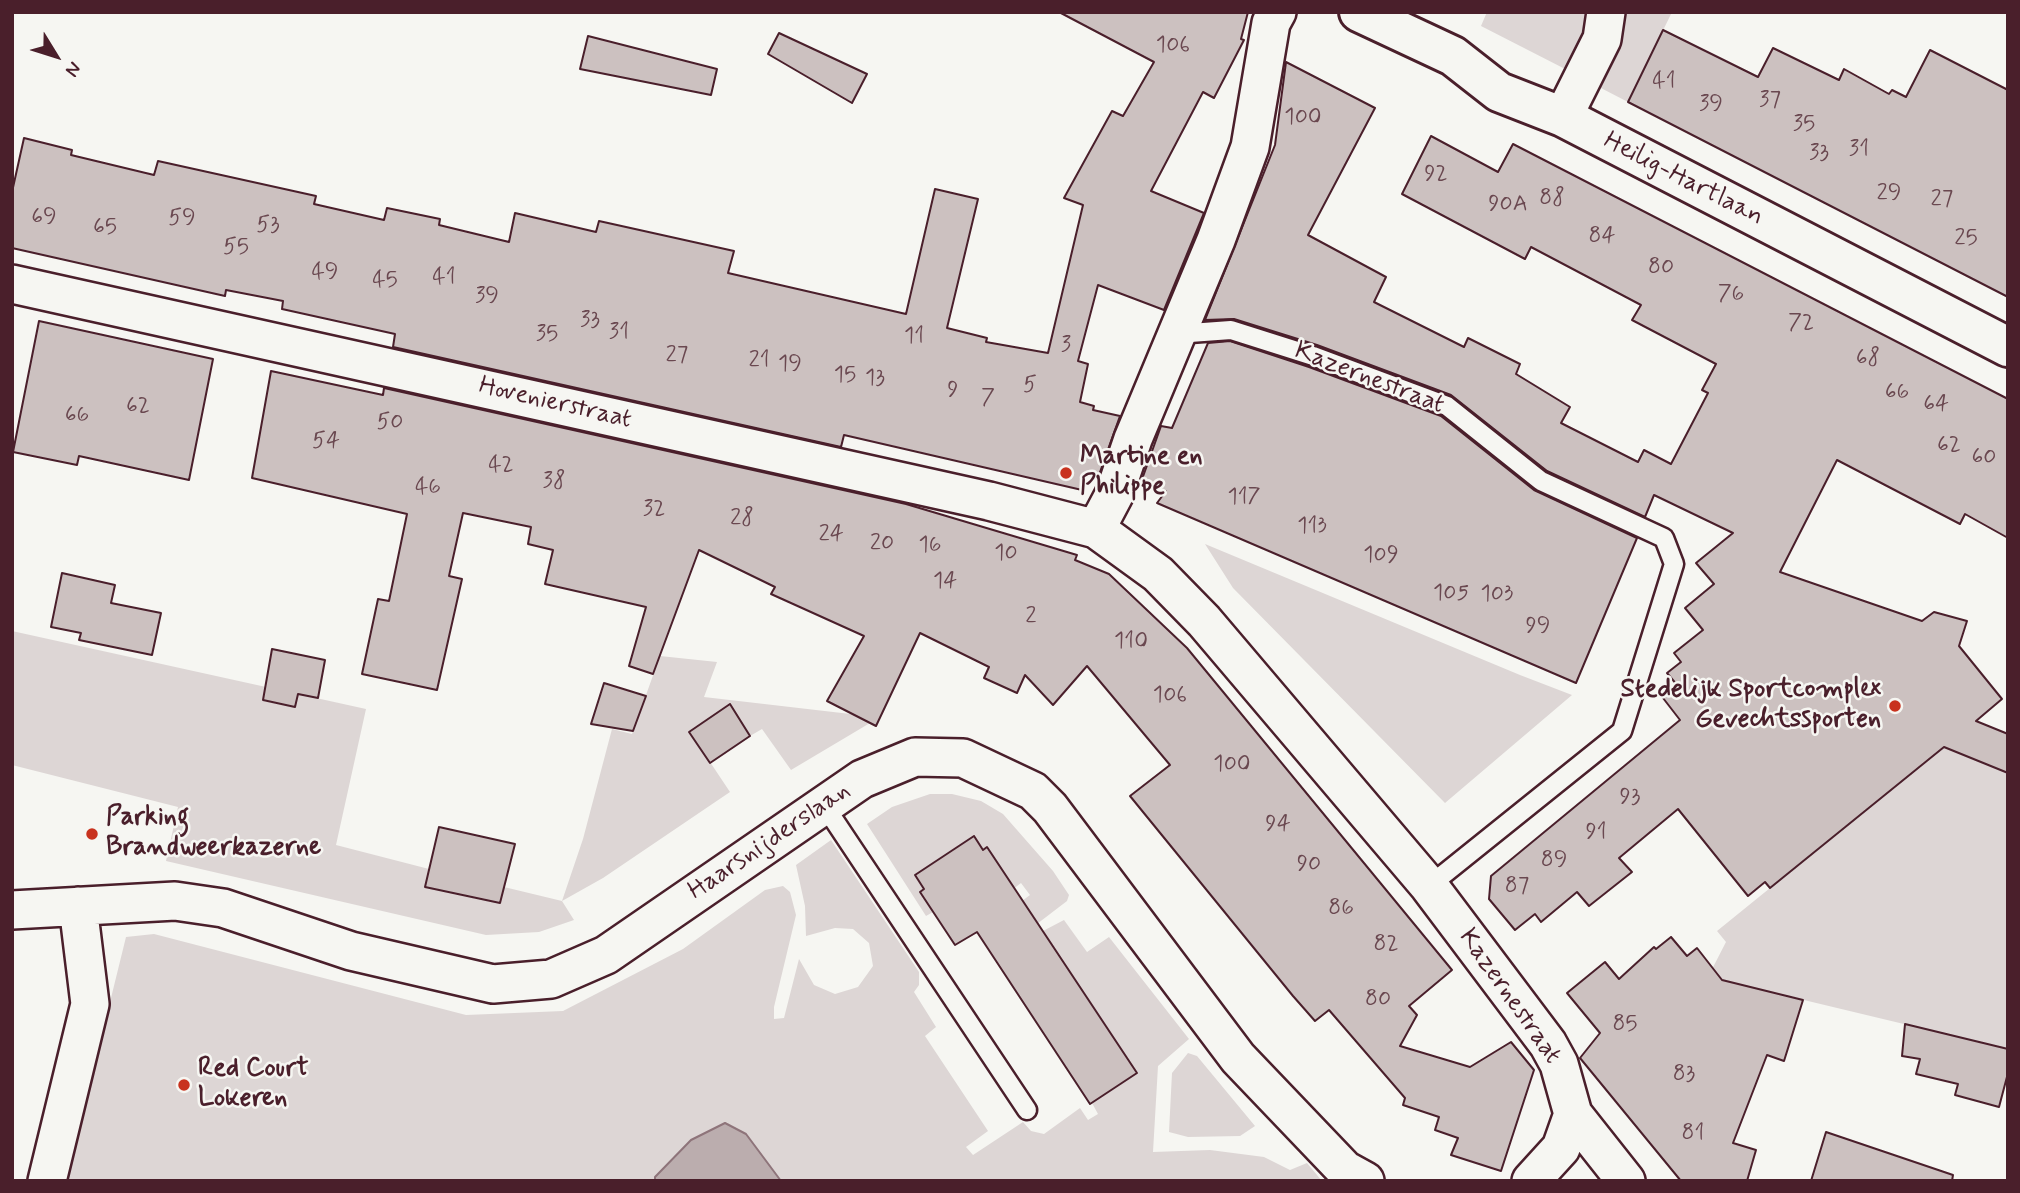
<!DOCTYPE html>
<html>
<head>
<meta charset="utf-8">
<style>
  body { margin:0 }
  #map { position:relative; width:2020px; height:1193px; overflow:hidden; background:#f6f6f2; font-family:Mynerve,sans-serif }
  canvas { display:block }
  .frame { position:absolute; inset:0; border:14px solid #4a1f2b; pointer-events:none }
  .north { position:absolute; left:21px; top:21px; width:70px; height:70px; -webkit-text-stroke:5px #f6f6f2; paint-order:stroke; rotate:128deg; font-size:19px; font-weight:700; line-height:28px; text-align:center; color:#4a1f2b }
  .north::after { content:''; display:block; margin:auto; width:24px; height:32px; background:#4a1f2b; clip-path:polygon(50% 0,100% 100%,50% 72%,0 100%) }
</style>
</head>
<body>
<div id="map">
<canvas width="2020" height="1193"></canvas>
<div class="frame"></div>
<div class="north">N</div>
</div>
<script>
const ctx = document.querySelector('canvas').getContext('2d');
ctx.lineJoin = 'round';
function fill(path, color) { ctx.fillStyle = color; ctx.fill(path, 'evenodd'); }
const poly = rows => new Path2D(rows.map(r => 'M' + r).join(''));
function trace(path, color, width, dash) { ctx.strokeStyle = color; ctx.lineWidth = width; ctx.lineCap = dash ? 'butt' : 'round'; ctx.setLineDash(dash || []); ctx.stroke(path); }
function label(font, color, halo, rows, align = 'center') {
  ctx.font = font + ' Mynerve,sans-serif'; ctx.lineWidth = 5; ctx.setLineDash([]); ctx.textBaseline = 'middle'; ctx.strokeStyle = halo; ctx.fillStyle = color; for (const [text, x, y, turn = 0] of rows) {
    ctx.save(); ctx.translate(x, y); ctx.rotate((+turn || 0) * Math.PI / 180); ctx.textAlign = isNaN(turn) ? turn : align; if (halo) ctx.strokeText(text, 0, 0); ctx.fillText(text, 0, 0); ctx.restore();
  }
}
fill(poly([
  [1487,12,1591,12,1592,15,1569,71,1481,26],
  [1622,12,1672,12,1628,102,1597,86],
  [1205,544,1520,675,1572,695,1445,803,1233,588],
  [12,631,266,687,264,701,294,707,298,694,366,709,336,845,429,869,426,887,500,903,504,887,562,901,583,839,612,729,632,734,660,656,717,662,704,697,859,715,870,723,791,770,762,729,750,736,730,705,690,732,730,792,603,878,562,901,574,920,539,932,486,935,166,861,178,807,12,765],
  [1944,747,2008,773,2008,1049,1708,977,1726,942,1717,931],
  [930,794,952,794,981,801,1003,814,1053,871,1069,895,1067,901,1033,927,1022,901,1030,895,1021,883,1008,893,1012,885,987,847,983,850,974,836,915,875,924,889,920,892,933,912,926,916,867,824,892,807],
  [831,840,919,972,919,985,914,992,936,1027,925,1036,988,1131,966,1147,973,1155,1023,1122,1031,1131,1044,1134,1080,1108,1088,1120,1098,1114,1092,1103,1136,1073,1043,931,1064,920,1087,952,1109,937,1189,1039,1158,1066,1153,1152,1210,1150,1264,1157,1290,1170,1307,1163,1322,1181,66,1181,126,937,154,934,466,1015,563,1011,683,949,765,890,783,886,790,892,796,915,774,1007,774,1019,784,1018,799,959,814,985,835,994,858,987,873,966,869,943,853,929,835,928,806,936,805,906,796,865],
  [1188,1053,1197,1056,1255,1126,1240,1136,1188,1137,1169,1132,1172,1073]
]), '#ddd6d5');
const water = poly([
  [725,1123,746,1134,781,1181,655,1181,655,1177,691,1140,725,1123]
]);
fill(water, '#bbadae');
trace(water, '#8e747a', 2);
const building = poly([
  [1059,12,1248,12,1241,39,1244,40,1214,98,1203,92,1151,191,1204,213,1164,310,1098,285,1078,361,1088,364,1080,402,1094,406,1093,410,1120,416,1099,475,1086,472,1082,490,844,435,841,447,393,347,395,334,282,309,283,301,226,290,225,296,12,248,12,192,24,138,72,150,71,155,154,175,158,161,316,196,314,204,384,220,387,208,440,219,439,225,509,242,515,213,596,232,599,221,734,251,728,273,906,314,935,189,978,199,947,328,987,338,986,342,1048,353,1083,205,1064,198,1112,111,1123,116,1154,62,1059,12],
  [1663,30,1758,77,1773,48,1839,80,1844,69,1889,94,1892,90,1906,97,1930,50,2008,90,2008,297,1628,102,1663,30],
  [779,33,867,74,852,103,768,54,779,33],
  [588,36,717,69,711,95,580,69,588,36],
  [1286,62,1375,108,1308,235,1386,277,1374,302,1464,347,1468,338,1520,364,1516,374,1570,407,1561,423,1638,462,1644,450,1671,464,1708,393,1702,390,1716,364,1632,320,1641,305,1531,247,1525,259,1402,194,1431,136,1498,172,1513,144,2008,399,2008,538,1965,514,1960,524,1837,460,1780,572,1922,621,1934,612,1967,621,1959,646,2002,699,1976,721,2008,734,2008,773,1944,747,1770,888,1765,882,1748,896,1678,809,1619,858,1632,872,1589,906,1577,892,1541,922,1535,914,1515,930,1489,899,1491,876,1680,720,1663,698,1677,685,1667,673,1681,662,1674,653,1703,630,1685,608,1714,584,1696,563,1733,533,1654,495,1645,517,1547,471,1451,395,1317,345,1234,319,1205,320,1275,145,1286,62],
  [39,321,213,359,189,480,79,456,77,465,13,452,39,321],
  [1230,341,1309,367,1441,416,1534,490,1637,538,1576,683,1157,503,1166,491,1140,485,1161,426,1172,428,1208,343,1230,341],
  [271,371,383,395,384,388,906,504,1077,555,1075,560,1109,574,1187,648,1452,970,1409,1006,1417,1015,1400,1046,1470,1067,1511,1042,1534,1070,1501,1171,1451,1155,1458,1138,1435,1130,1439,1117,1403,1105,1405,1098,1329,1010,1315,1021,1293,996,1130,796,1170,765,1087,666,1053,705,1025,675,1017,693,984,678,989,667,920,633,876,726,827,701,864,636,771,594,775,587,699,550,653,674,629,666,646,607,545,584,553,550,528,544,531,527,463,513,449,576,462,579,437,690,362,674,378,599,389,601,407,514,252,478,271,371],
  [62,573,115,585,111,603,161,613,152,655,79,640,81,633,51,627,62,573],
  [272,649,325,660,318,698,298,694,295,707,263,700,272,649],
  [604,683,646,696,633,731,591,724,604,683],
  [730,704,750,736,710,763,689,732,730,704],
  [439,827,515,844,500,903,425,887,439,827],
  [974,836,983,850,987,847,1137,1073,1090,1104,977,932,955,945,920,892,924,889,915,875,974,836],
  [1671,937,1687,956,1697,948,1722,980,1803,1000,1784,1061,1767,1055,1733,1143,1756,1150,1747,1181,1681,1181,1580,1058,1600,1033,1567,993,1605,962,1619,979,1654,947,1656,949,1671,937],
  [1905,1024,2008,1049,2008,1073,1999,1107,1955,1095,1958,1084,1916,1074,1920,1059,1902,1056,1905,1024],
  [1826,1132,1953,1175,1952,1181,1811,1181,1826,1132]
]);
fill(building, '#ccc1c0');
trace(building, '#4a1f2b', 2);
const lane = poly([
  [1176,334,1231,330,1313,356,1447,406,1541,481,1664,538,1674,564,1622,731,1429,886],
  [824,805,1027,1110]
]);
const street = poly([
  [1563,117,1602,39,1606,12],
  [12,284,989,501,1096,529,1158,574,1204,621,1429,886,1548,1044,1559,1064,1573,1114,1626,1181],
  [1096,529,1114,495,1133,439,1216,240,1250,147,1271,23,1277,12],
  [12,910,175,901,223,908,351,951,493,984,551,979,606,955,862,779,915,757,963,758,1033,791,1050,808,1238,1058,1345,1170,1365,1181],
  [47,1181,90,1004,78,906],
  [1531,1181,1561,1148,1573,1114]
]);
const secondary = poly([
  [1359,12,1453,56,1499,92,1563,117,2008,347]
]);
trace(lane, '#4a1f2b', 23);
trace(street, '#4a1f2b', 42);
trace(secondary, '#4a1f2b', 44);
trace(lane, '#f6f6f2', 18);
trace(street, '#f6f6f2', 37);
trace(secondary, '#f6f6f2', 38);
for (const [x, y, r, color] of [
  [1066,473,7,"#c8321e"],
  [1895,706,7,"#c8321e"],
  [92,834,7,"#c8321e"],
  [184,1085,7,"#c8321e"]
]) { const dot = new Path2D(); dot.arc(x, y, r, 0, 2 * Math.PI); ctx.fillStyle = color; ctx.fill(dot); trace(dot, '#f6f6f2', 2.5); }
label('23px', '#6a4850', null, [
  ["106",1173,46],
  ["41",1664,82],
  ["37",1770,101],
  ["39",1711,105],
  ["100",1303,118],
  ["35",1804,125],
  ["31",1859,150],
  ["33",1819,154],
  ["92",1436,175],
  ["29",1889,194],
  ["88",1552,199],
  ["27",1942,200],
  ["90A",1508,205],
  ["69",44,218],
  ["59",182,219],
  ["53",268,226],
  ["65",105,228],
  ["84",1602,237],
  ["25",1966,239],
  ["55",236,248],
  ["80",1661,268],
  ["49",325,273],
  ["41",444,278],
  ["45",385,281],
  ["76",1731,295],
  ["39",487,297],
  ["33",590,321],
  ["72",1801,324],
  ["31",619,333],
  ["35",547,335],
  ["11",914,337],
  ["3",1066,346],
  ["27",677,356],
  ["68",1868,359],
  ["21",759,361],
  ["19",790,365],
  ["15",845,376],
  ["13",875,379],
  ["5",1030,386],
  ["9",953,391],
  ["66",1897,393],
  ["7",988,399],
  ["64",1936,405],
  ["62",138,407],
  ["66",77,416],
  ["50",390,423],
  ["54",326,442],
  ["62",1949,446],
  ["60",1984,458],
  ["42",501,466],
  ["38",554,482],
  ["46",428,488],
  ["117",1244,498],
  ["32",654,510],
  ["28",742,519],
  ["113",1312,527],
  ["24",831,535],
  ["20",882,544],
  ["16",930,546],
  ["10",1006,554],
  ["109",1381,556],
  ["14",945,582],
  ["105",1451,594],
  ["103",1497,595],
  ["2",1031,617],
  ["99",1538,627],
  ["110",1131,642],
  ["106",1170,696],
  ["100",1232,765],
  ["93",1630,798],
  ["94",1278,825],
  ["91",1596,833],
  ["89",1554,861],
  ["90",1309,865],
  ["87",1517,887],
  ["86",1341,909],
  ["82",1386,945],
  ["80",1378,1000],
  ["85",1625,1025],
  ["83",1684,1075],
  ["81",1693,1134]
]);
label('26px', '#4a1f2b', '#f6f6f2', [
  ["Heilig-Hartlaan",1683,180,27],
  ["Kazernestraat",1369,379,21],
  ["Hovenierstraat",555,404,13],
  ["Haarsnijderslaan",770,842,-34],
  ["Kazernestraat",1509,997,55]
]);
label('bold 26px', '#4a1f2b', '#f6f6f2', [
  ["Martine en",1080,458],
  ["Philippe",1080,488],
  ["Stedelijk Sportcomplex",1881,691,"right"],
  ["Gevechtssporten",1881,721,"right"],
  ["Parking",106,819],
  ["Brandweerkazerne",106,849],
  ["Red Court",198,1070],
  ["Lokeren",198,1100]
], 'left');
</script>
</body>
</html>
